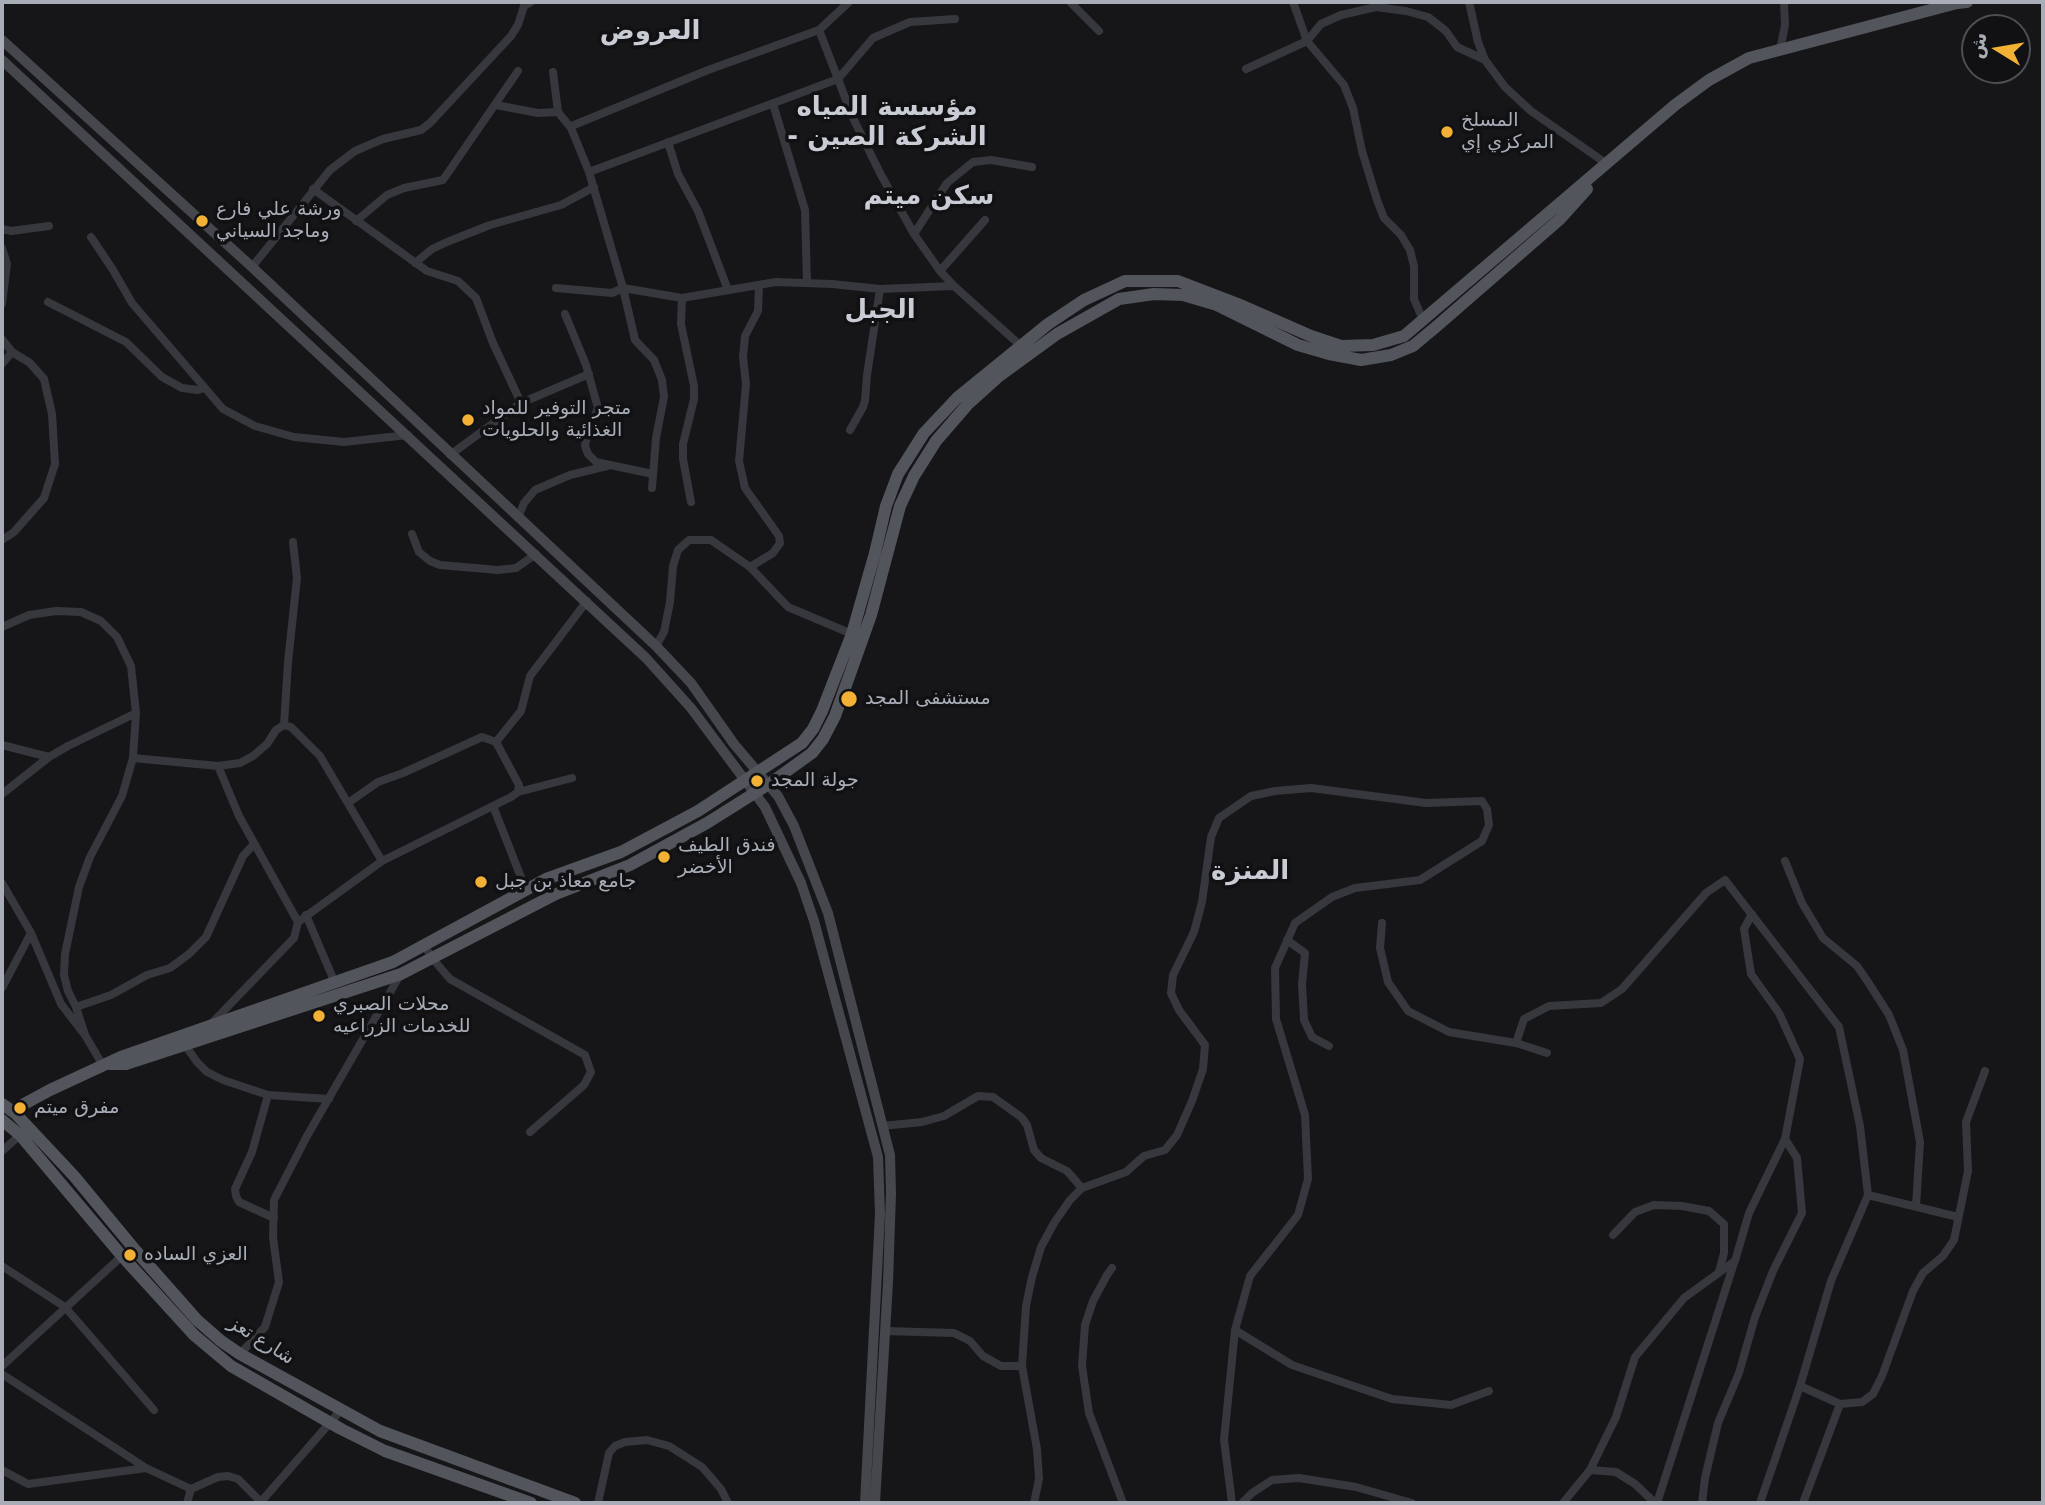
<!DOCTYPE html>
<html>
<head>
<meta charset="utf-8">
<style>
  body { margin:0 }
  #map { position:relative; width:2045px; height:1505px; overflow:hidden; background:#161618; font-family:"DejaVu Sans","Noto Naskh Arabic",sans-serif }
  canvas { display:block }
  .frame { position:absolute; inset:0; border:4px solid #a8adb8; pointer-events:none }
  .north { position:absolute; left:1961px; top:14px; width:70px; height:70px; box-sizing:border-box; background:#111113; border:2px solid #4d4f55; border-radius:50%; rotate:281deg; font-size:19px; font-weight:700; line-height:28px; text-align:center; color:#a8adb8 }
  .north::after { content:''; display:block; margin:auto; width:24px; height:32px; background:#f2b134; clip-path:polygon(50% 0,100% 100%,50% 72%,0 100%) }
</style>
</head>
<body>
<div id="map">
<canvas width="2045" height="1505"></canvas>
<div class="frame"></div>
<div class="north">ش</div>
</div>
<script>
const ctx = document.querySelector('canvas').getContext('2d');
ctx.lineJoin = 'round';
const poly = rows => new Path2D(rows.map(r => 'M' + r).join(''));
function trace(path, color, width, dash) { ctx.strokeStyle = color; ctx.lineWidth = width; ctx.lineCap = dash ? 'butt' : 'round'; ctx.setLineDash(dash || []); ctx.stroke(path); }
function label(font, color, halo, rows, align = 'center') {
  ctx.font = font + ' "DejaVu Sans","Noto Naskh Arabic",sans-serif'; ctx.lineWidth = 7; ctx.setLineDash([]); ctx.textBaseline = 'middle'; ctx.strokeStyle = halo; ctx.fillStyle = color; for (const [text, x, y, turn = 0] of rows) {
    ctx.save(); ctx.translate(x, y); ctx.rotate((+turn || 0) * Math.PI / 180); ctx.textAlign = isNaN(turn) ? turn : align; if (halo) ctx.strokeText(text, 0, 0); ctx.fillText(text, 0, 0); ctx.restore();
  }
}
trace(poly([
  [1070,2,1099,31],
  [1293,2,1307,41,1344,85,1353,108,1362,151,1377,200,1384,218,1401,235,1410,250,1414,266,1414,299,1423,320],
  [1469,2,1478,42,1485,60,1505,87,1531,111,1607,164],
  [955,19,910,22,873,38,838,79,852,116,880,173,914,234,940,271,954,286,1021,346],
  [1780,50,1785,25,1784,2],
  [1246,69,1307,41,1321,24,1341,15,1376,7,1406,11,1428,17,1446,31,1457,47,1485,60],
  [553,72,558,112,571,128,589,172,623,288,635,340,654,360,662,380,664,397,656,438,652,488],
  [773,104,805,210,807,283],
  [496,105,538,113,558,112],
  [571,128,574,125,708,70,819,30,849,2],
  [668,142,678,174,698,211,728,290],
  [589,172,838,79,819,30],
  [313,189,427,271,458,281,476,298,493,343,521,403],
  [356,221,387,195,404,188,443,180,518,71],
  [2,229,11,231,49,226],
  [914,234,947,183,973,162,991,160,1032,167],
  [91,237,113,270,132,303,223,409,255,426,294,437,344,442,408,435],
  [2,248,7,264,2,304],
  [415,263,432,249,447,242,490,225,561,205,594,187],
  [252,267,330,170,355,151,383,139,421,130,430,123,511,36,518,25,524,6,531,2],
  [940,271,985,220],
  [556,288,612,293,623,288,682,298,776,282,832,284,880,289,954,286],
  [682,298,681,324,694,386,694,399,683,444,683,459,691,502],
  [48,302,126,342,162,377,182,388,198,390,204,388],
  [565,314,586,365,598,408,587,435,585,446,588,454,596,462,653,474],
  [2,339,12,352,30,363,44,379,52,414,55,464,44,498,14,532,2,540],
  [2,364,12,352],
  [850,430,863,407,865,401,867,375,880,289],
  [450,455,521,403,589,374],
  [518,518,524,503,535,490,570,475,607,466],
  [412,534,419,552,430,561,440,565,498,570,516,568,536,554],
  [750,567,773,553,780,543,779,536,745,488,739,461,746,384,743,357,745,336,758,311,759,285],
  [2,627,29,615,56,611,81,612,101,621,117,637,131,666,136,713,133,758,122,796,90,857,79,887,65,954,64,975,68,991,76,1007,85,1035],
  [656,646,664,632,670,602,673,566,678,550,689,540,711,540,750,567,788,607,852,634],
  [284,725,288,662,297,578,293,542],
  [284,725,291,727,320,756,382,861],
  [496,742,521,711,530,676,587,601],
  [2,745,49,757],
  [133,758,218,766,240,763,253,756,267,744,276,730,284,725],
  [218,766,239,816,298,922],
  [2,794,49,757,68,746,136,713],
  [348,803,378,782,403,773,482,737,496,742,519,785,518,792],
  [493,806,526,890],
  [1785,861,1802,903,1823,938,1857,966,1868,982,1889,1015,1903,1050,1920,1142,1916,1206],
  [2,883,31,933,61,1004,85,1035,102,1064],
  [306,915,335,983],
  [1382,923,1380,948,1388,982,1408,1011,1449,1032,1516,1043,1547,1053],
  [1287,940,1305,953,1302,984,1304,1020,1312,1037,1329,1046],
  [424,945,432,958,450,979,585,1055,591,1072,584,1085,530,1132],
  [2,988,31,933],
  [76,1007,111,995,147,975,170,968,189,954,206,937,243,856,254,844],
  [210,1025,294,938,298,922,382,861,511,797,518,792,572,778],
  [1516,1043,1524,1019,1549,1006,1601,1003,1622,989,1706,893,1725,880,1839,1027,1860,1126,1868,1195,1831,1281,1800,1386,1760,1503],
  [185,1045,197,1062,207,1072,223,1080,268,1095,329,1099],
  [268,1095,252,1152,235,1189,236,1196,239,1202,274,1218],
  [882,1126,922,1122,944,1116,978,1096,993,1097,1021,1117,1027,1125,1034,1150,1041,1158,1067,1171,1082,1188],
  [2,1151,20,1135],
  [1868,1195,1958,1217],
  [1613,1235,1635,1212,1654,1205,1682,1206,1709,1211,1724,1224,1724,1253,1719,1272],
  [2,1266,65,1307,154,1410],
  [1112,1268,1107,1275,1093,1301,1085,1325,1082,1366,1089,1413,1123,1503],
  [1235,1330,1292,1365,1392,1399,1451,1405,1489,1391],
  [885,1331,954,1333,970,1341,983,1356,1001,1366,1022,1366],
  [240,1354,265,1327,279,1282,273,1237,274,1200,307,1136,400,975],
  [2,1366,122,1256],
  [2,1374,146,1468,191,1489,218,1477,228,1476,238,1479,260,1501],
  [1800,1386,1840,1404,1862,1402,1873,1394,1882,1376,1913,1291,1923,1273,1943,1256,1954,1240,1968,1171,1966,1122,1985,1071],
  [2,1470,28,1484,146,1468],
  [1590,1470,1616,1472,1635,1484,1655,1503],
  [187,1503,191,1489],
  [260,1503,341,1410],
  [598,1503,609,1453,615,1446,625,1442,647,1440,669,1446,702,1467,721,1489,728,1503],
  [1034,1503,1039,1479,1037,1449,1022,1366,1026,1306,1032,1277,1041,1247,1054,1223,1070,1200,1082,1188,1126,1172,1144,1156,1165,1150,1177,1135,1192,1101,1203,1069,1205,1045,1179,1010,1171,993,1173,975,1194,932,1202,902,1211,837,1219,818,1251,796,1275,791,1311,788,1426,803,1482,801,1487,809,1489,825,1482,841,1420,880,1355,888,1332,897,1295,923,1275,968,1276,1019,1305,1115,1308,1179,1298,1215,1250,1276,1235,1330,1224,1440,1232,1503],
  [1242,1503,1252,1493,1272,1480,1299,1478,1356,1487,1412,1503],
  [1563,1503,1590,1470,1616,1417,1635,1357,1684,1298,1735,1261,1749,1213,1785,1139,1800,1059,1779,1013,1751,974,1744,929,1752,914],
  [1657,1503,1734,1263],
  [1702,1503,1705,1478,1718,1423,1739,1373,1755,1317,1773,1271,1802,1213,1797,1158,1785,1139],
  [1803,1503,1840,1404]
]), '#37383d', 8);
trace(poly([
  [2,40,252,267,656,646,691,683,734,744,778,796,794,826,828,913,890,1155,891,1193,888,1282,875,1503],
  [2,60,646,658,691,708,765,807,801,883,814,921,878,1157,880,1214,865,1503]
]), '#45474d', 10);
trace(poly([
  [110,1064,126,1064,401,974,556,894,630,865,707,823,769,784,812,753,823,739,835,716,871,615,900,506,914,476,936,441,968,404,998,377,1057,334,1119,299,1154,294,1183,295,1217,305,1298,345,1329,354,1361,360,1391,355,1413,346,1437,326,1560,219,1587,189],
  [2,1104,15,1113,74,1176,136,1251,197,1320,221,1341,240,1354,380,1431,575,1503],
  [15,1113,24,1104,50,1090,121,1057,393,962,546,879,621,852,698,811,802,743,813,729,822,711,852,634,875,553,886,506,898,474,924,433,957,398,1048,324,1084,300,1125,281,1178,281,1238,304,1311,336,1341,346,1373,345,1404,336,1675,105,1709,80,1749,58,1957,3,1967,2],
  [2,1120,20,1135,122,1256,194,1335,231,1366,341,1429,385,1451,531,1503]
]), '#53555c', 12);
for (const [x, y, r, color] of [
  [1447,132,7,"#f2b134"],
  [202,221,7,"#f2b134"],
  [468,420,7,"#f2b134"],
  [849,699,9,"#f2b134"],
  [757,781,7,"#f2b134"],
  [664,857,7,"#f2b134"],
  [481,882,7,"#f2b134"],
  [319,1016,7,"#f2b134"],
  [20,1108,7,"#f2b134"],
  [130,1255,7,"#f2b134"]
]) { const dot = new Path2D(); dot.arc(x, y, r, 0, 2 * Math.PI); ctx.fillStyle = color; ctx.fill(dot); trace(dot, '#111113', 2.5); }
label('19px', '#a8adb8', '#111113', [
  ["المسلخ",1461,121],
  ["المركزي إي",1461,143],
  ["ورشة علي فارع",216,210],
  ["وماجد السياني",216,232],
  ["متجر التوفير للمواد",482,409],
  ["الغذائية والحلويات",482,431],
  ["مستشفى المجد",865,699],
  ["جولة المجد",771,781],
  ["فندق الطيف",678,846],
  ["الأخضر",678,868],
  ["جامع معاذ بن جبل",495,882],
  ["محلات الصبري",333,1005],
  ["للخدمات الزراعيه",333,1027],
  ["مفرق ميتم",34,1108],
  ["العزي الساده",144,1255]
], 'left');
label('19px', '#a8adb8', '#111113', [
  ["شارع تعز",261,1341,32]
]);
label('bold 26px', '#c9ccd4', '#111113', [
  ["العروض",650,32],
  ["مؤسسة المياه",887,108],
  ["- الشركة الصين",887,138],
  ["سكن ميتم",929,197],
  ["الجبل",880,311],
  ["المنزة",1250,872]
]);
</script>
</body>
</html>
